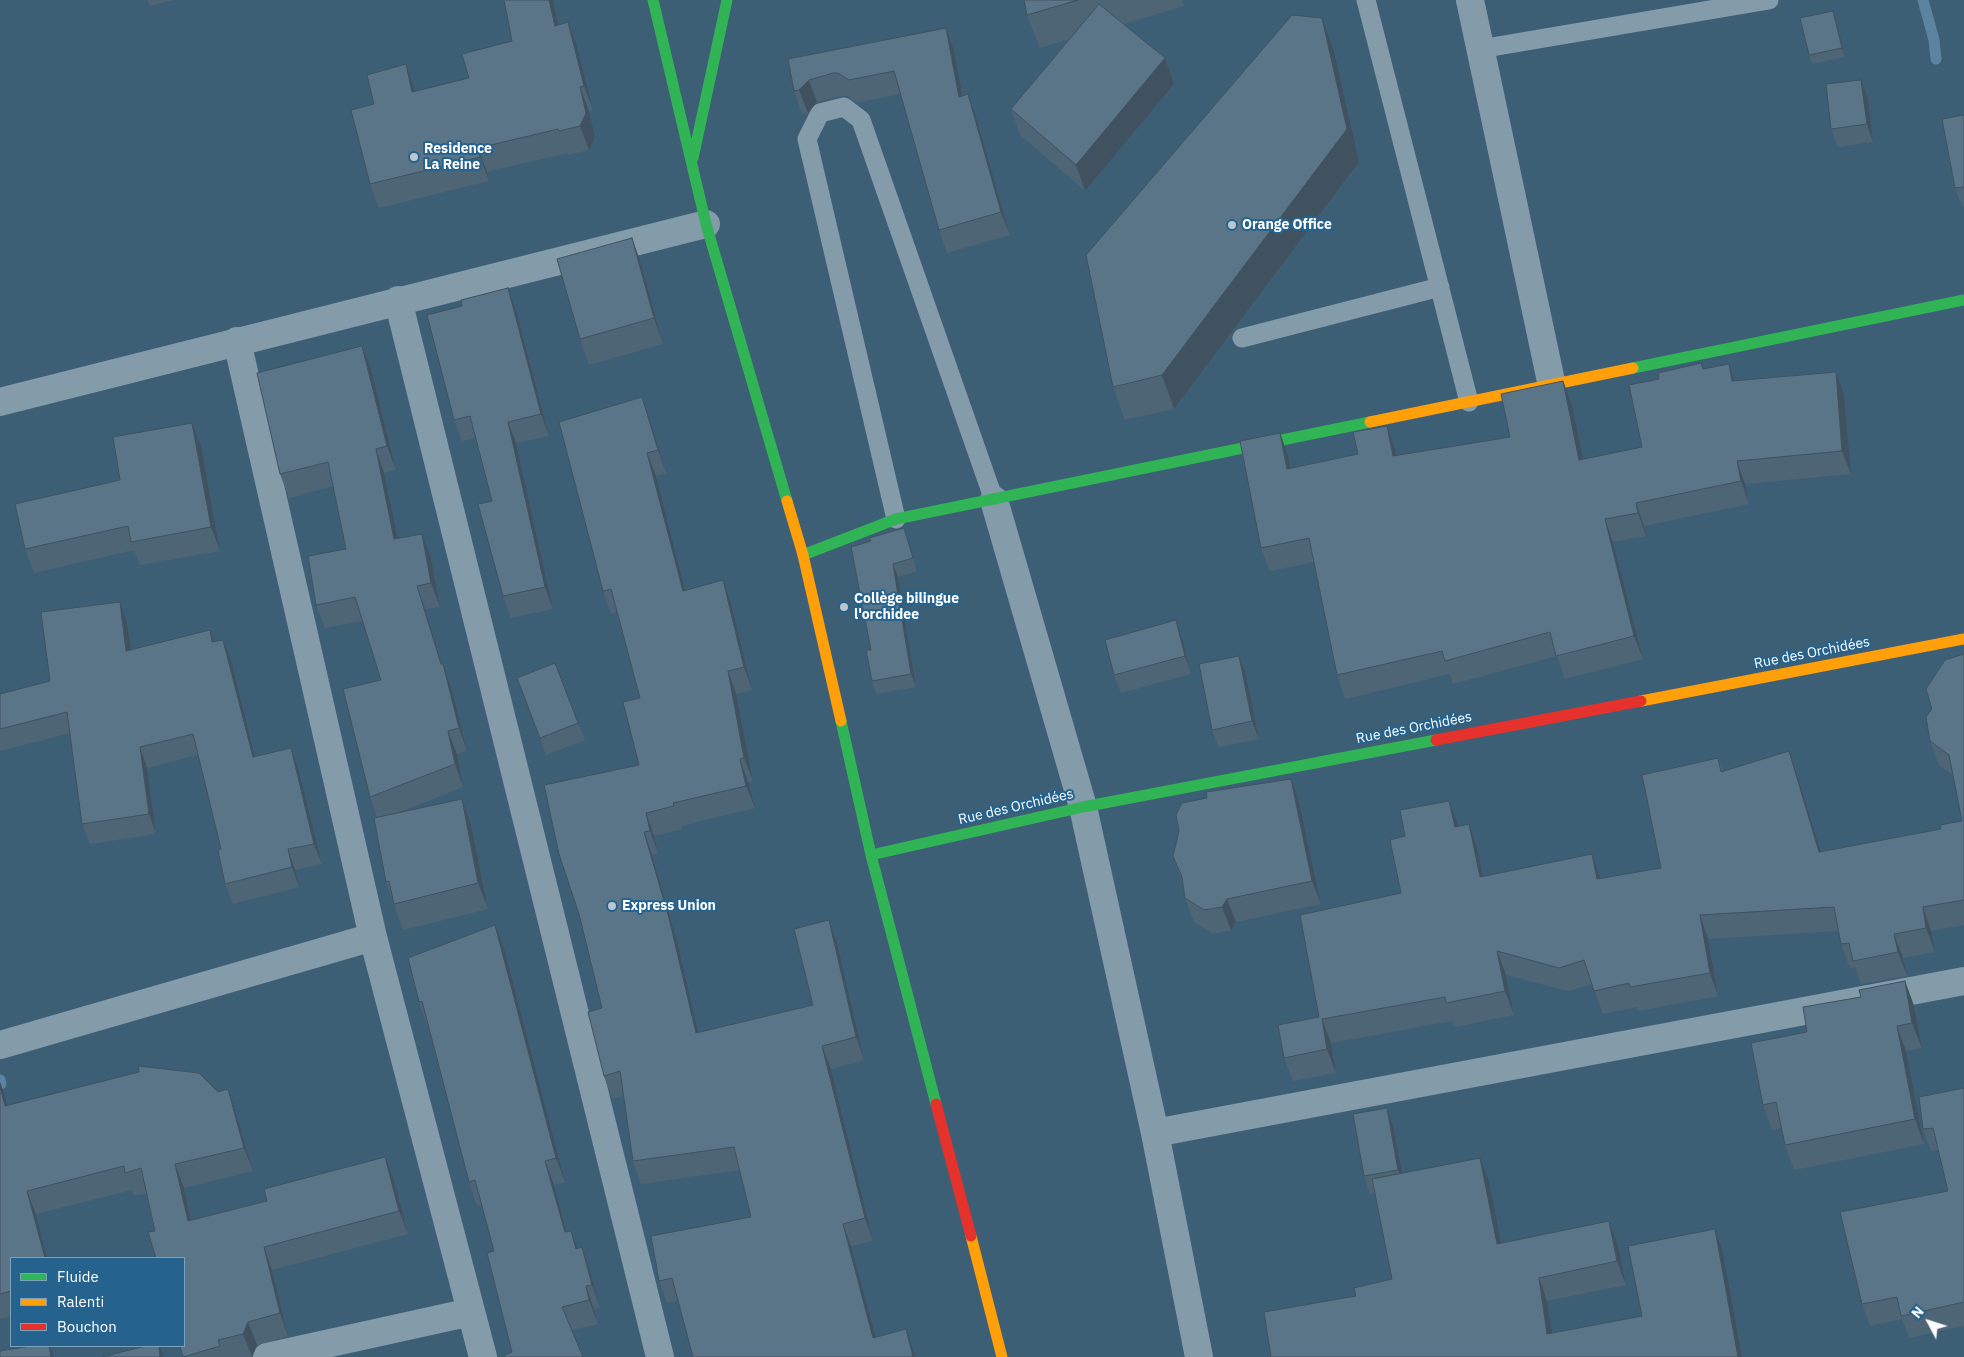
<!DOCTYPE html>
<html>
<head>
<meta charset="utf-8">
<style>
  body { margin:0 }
  #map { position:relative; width:1964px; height:1357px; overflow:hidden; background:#3d5f76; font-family:"IBM Plex Sans",sans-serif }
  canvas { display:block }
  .legend { position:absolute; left:10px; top:1257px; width:175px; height:90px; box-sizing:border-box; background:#25638e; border:1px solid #7ca1bb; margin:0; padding:6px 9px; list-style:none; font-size:15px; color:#fff }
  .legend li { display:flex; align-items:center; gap:10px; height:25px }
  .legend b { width:25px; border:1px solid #7ca1bb }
  .north { position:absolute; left:1904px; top:1297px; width:50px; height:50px; -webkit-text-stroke:4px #25638e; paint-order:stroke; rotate:310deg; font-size:14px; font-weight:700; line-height:20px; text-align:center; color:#fff }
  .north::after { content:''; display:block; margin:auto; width:18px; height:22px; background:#fff; clip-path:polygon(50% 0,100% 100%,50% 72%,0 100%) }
</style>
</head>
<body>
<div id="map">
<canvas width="1964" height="1357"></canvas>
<ul class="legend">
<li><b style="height:6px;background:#30b455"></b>Fluide</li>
<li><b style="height:6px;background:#ff9f0a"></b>Ralenti</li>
<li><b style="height:6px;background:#e5322d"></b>Bouchon</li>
</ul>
<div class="north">N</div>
</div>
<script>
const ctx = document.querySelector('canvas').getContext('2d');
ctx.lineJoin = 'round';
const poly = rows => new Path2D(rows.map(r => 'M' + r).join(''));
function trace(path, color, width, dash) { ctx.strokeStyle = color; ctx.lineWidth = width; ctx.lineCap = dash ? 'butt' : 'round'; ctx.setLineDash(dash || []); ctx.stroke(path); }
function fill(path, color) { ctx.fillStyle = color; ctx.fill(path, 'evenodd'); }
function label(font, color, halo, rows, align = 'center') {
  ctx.font = font + ' "IBM Plex Sans",sans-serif'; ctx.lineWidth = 4; ctx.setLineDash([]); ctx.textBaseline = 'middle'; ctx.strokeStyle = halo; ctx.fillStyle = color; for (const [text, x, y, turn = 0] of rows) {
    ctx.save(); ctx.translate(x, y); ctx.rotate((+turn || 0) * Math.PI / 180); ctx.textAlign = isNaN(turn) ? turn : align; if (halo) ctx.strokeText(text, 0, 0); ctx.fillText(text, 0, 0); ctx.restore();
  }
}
trace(poly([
  [1923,0,1934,40,1936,59],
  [0,1080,1,1084]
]), '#5c84a1', 11);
trace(poly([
  [1366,0,1469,402],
  [1480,49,1769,0],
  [1242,338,1440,287],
  [896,519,807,139,820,113,844,107,861,120,994,500]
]), '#849ba9', 19);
trace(poly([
  [1470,0,1552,386],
  [398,300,660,1357],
  [237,341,373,937,483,1357],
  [0,402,706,224],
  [994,500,1083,807,1155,1133,1199,1357],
  [0,1045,373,937],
  [1155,1133,1964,981],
  [267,1357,471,1312]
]), '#849ba9', 28);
trace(poly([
  [653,0,706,224,787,501],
  [693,158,727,0],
  [1633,368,1964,300],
  [803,555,896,519,1370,422],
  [841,721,871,855,936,1104],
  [871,855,1083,807,1436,740]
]), '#30b455', 11);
trace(poly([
  [1370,422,1633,368],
  [787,501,803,555,841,721],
  [1641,701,1964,639],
  [971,1236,1002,1357]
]), '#ff9f0a', 11);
trace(poly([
  [1436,740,1641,701],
  [936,1104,971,1236]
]), '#e5322d', 11);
fill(poly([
  [147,0,173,0,150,6],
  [504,0,553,0,558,25,577,46,593,110,589,111,595,137,589,150,568,155,567,153,487,172,489,181,379,208,370,184,374,104,406,64,415,91,469,78,512,41],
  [1024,0,1182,0,1184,6,1124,24,1165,58,1174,84,1085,191,1020,135,1011,109,1069,39,1040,48,1027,15],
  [1833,11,1836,20,1845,57,1812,64,1809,55],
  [1322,18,1334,51,1359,162,1174,409,1125,420,1113,387],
  [946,28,954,50,963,96,976,117,1010,235,947,253,939,230,900,94,857,103,847,96,841,96,817,102,808,113,802,114,794,91,788,59],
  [1861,80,1868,98,1873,142,1838,147,1831,129],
  [1964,115,1964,206,1962,206,1955,188],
  [632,238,641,264,663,344,589,365,580,339],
  [508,288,516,310,549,436,516,443,553,609,511,618,503,596,492,501,475,438,462,441,454,420,462,306],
  [1701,363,1703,369,1729,364,1735,381,1844,395,1851,474,1745,484,1749,504,1644,526,1646,536,1613,542,1643,659,1565,679,1557,656,1453,684,1450,674,1345,699,1337,675,1314,562,1270,571,1261,548,1280,433,1288,456,1291,468,1358,454,1387,426,1395,449,1397,456,1510,437,1563,381,1572,405,1583,459,1642,447,1659,379],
  [371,369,396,470,384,473,398,539,431,558,440,607,425,609,442,664,443,664,451,687,467,751,457,754,463,787,398,813,462,799,471,825,488,909,403,930,386,882,377,817,370,797,381,680,363,621,325,628,316,605,346,549,333,486,289,498,280,474],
  [642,397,650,420,666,473,656,476,685,590,731,603,752,690,736,694,753,781,748,782,755,808,681,826,682,829,654,836,658,853,652,855,677,941,699,1033,813,1005,837,943,864,1060,831,1069,873,1241,851,1246,875,1337,906,1329,915,1357,693,1357,678,1301,667,1303,659,1281,751,1217,740,1170,641,1184,633,1161,624,1095,612,1099,604,1076,602,1008,639,765,640,698,617,612,611,614,603,591],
  [201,446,220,551,140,565,134,550,34,573,25,549,120,480],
  [908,541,917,571,898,577,916,687,876,694,872,681,870,542],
  [1176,620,1182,638,1191,674,1121,693,1114,675],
  [127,622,131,650,210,630,214,642,231,660,255,756,291,748,298,768,322,864,295,870,299,887,233,904,225,884,221,849,198,755,147,768,156,834,90,844,82,824,70,733,0,751,0,694,50,681],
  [1964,654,1964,925,1931,931,1935,952,1903,958,1907,976,1861,984,1855,967,1850,968,1841,944,1839,931,1708,939,1718,996,1638,1011,1637,1007,1603,1014,1592,984,1568,991,1506,975,1514,1015,1455,1027,1452,1021,1331,1043,1336,1073,1293,1081,1284,1058,1319,1017,1401,893,1458,826,1469,824,1477,847,1483,877,1601,878,1661,868,1718,758,1723,771,1789,751,1797,774,1821,851,1941,829,1962,821,1953,775,1939,765,1930,741],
  [1239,656,1246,674,1259,739,1219,747,1212,730],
  [517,678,578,723,585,740,546,755],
  [1291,779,1299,802,1321,904,1236,922,1231,930,1213,934,1194,922,1185,898,1182,882,1173,856,1207,798],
  [504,948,565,1182,554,1185,567,1232,578,1249,590,1271,600,1308,594,1309,598,1324,572,1330,512,1352,494,1251,482,1204,477,1206,469,1182,428,1025,427,1025,419,1002],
  [1905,981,1914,1006,1922,1048,1906,1051,1924,1144,1794,1170,1785,1145,1782,1128,1772,1130,1763,1105,1807,1032,1861,997],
  [0,1082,7,1105,236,1113,253,1171,184,1188,191,1220,267,1201,385,1157,394,1180,408,1234,272,1270,288,1336,257,1345,252,1357,183,1357,146,1193,134,1196,132,1190,36,1214,11,1258,11,1316,0,1319],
  [1964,1088,1964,1326,1909,1338,1902,1319,1870,1326,1862,1304,1948,1191,1938,1150,1931,1151,1923,1129],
  [1387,1108,1393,1126,1402,1174,1489,1181,1501,1243,1609,1221,1618,1245,1626,1285,1547,1301,1552,1333,1642,1316,1723,1253,1742,1357,1271,1357,1356,1296,1392,1279,1375,1193,1370,1194,1364,1176]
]), '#4e6575');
fill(poly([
  [549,0,553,0,563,50,555,26],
  [1833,11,1836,20,1845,57,1842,48],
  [1322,18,1334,51,1359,162,1174,409,1162,375],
  [568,22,577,46,593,110,584,86],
  [946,28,954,50,967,120,959,97],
  [1165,58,1174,84,1085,191,1076,165],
  [406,64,414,88,421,115,412,92],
  [809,80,817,102,808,113,799,90],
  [1861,80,1868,98,1873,142,1867,124],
  [580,87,589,111,595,137,589,150,580,126],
  [968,94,976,117,1010,235,1001,212],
  [478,148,487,172,489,181,480,157],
  [632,238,641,264,663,344,654,318],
  [508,288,516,310,549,436,541,414],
  [362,346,371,369,396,470,387,446],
  [1729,364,1737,387,1732,381],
  [1836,372,1844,395,1851,474,1842,451],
  [1563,381,1572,405,1588,483,1579,460],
  [642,397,650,420,666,473,658,450],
  [508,422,516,443,553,609,545,587],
  [192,423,201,446,220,551,211,527],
  [1387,426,1395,449,1401,479,1393,456],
  [1280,433,1288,456,1296,492,1287,469],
  [376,449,384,473,403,563,394,539],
  [647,453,656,476,691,614,683,591],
  [1737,461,1745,484,1749,504,1741,481],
  [1636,503,1644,526,1646,536,1638,513],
  [1605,519,1613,542,1643,659,1634,636],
  [422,534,431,558,440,607,431,583],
  [893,564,898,577,916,687,911,674],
  [723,580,731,603,752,690,744,667],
  [417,586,425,609,447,681,443,664,451,687,467,751,459,728,441,664],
  [120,602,127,622,134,671,126,651],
  [1176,620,1182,638,1191,674,1185,656],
  [210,630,217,650,212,642],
  [223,640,231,660,260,777,253,757],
  [1239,656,1246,674,1259,739,1252,721],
  [728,671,736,694,753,781,744,758],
  [448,731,457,754,463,787,455,764],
  [140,747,147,768,156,834,149,814],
  [291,748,298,768,322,864,314,844],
  [1789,751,1797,774,1828,875,1819,852],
  [740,759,748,782,755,808,746,786],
  [1291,779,1299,802,1321,904,1312,881],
  [462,799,471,825,488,909,478,883],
  [1449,801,1458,824,1463,850,1455,827],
  [646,813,654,836,658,853,650,831],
  [1469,824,1477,847,1488,901,1480,877],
  [644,832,652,855,677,941,704,1056,696,1033],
  [288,849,295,870,299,887,292,867],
  [1592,854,1600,878,1597,879],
  [1227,899,1236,922,1231,930,1222,907],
  [1923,907,1931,931,1935,952,1926,928],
  [1700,915,1708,939,1718,996,1710,973],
  [829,920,837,943,864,1060,856,1037],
  [495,925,504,948,565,1182,556,1158],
  [1894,934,1903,958,1907,976,1898,952],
  [1497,951,1506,975,1514,1015,1505,991],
  [1905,981,1914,1006,1922,1048,1912,1023],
  [1322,1019,1331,1043,1336,1073,1327,1049],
  [1897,1026,1906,1051,1924,1144,1915,1119],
  [822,1046,831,1069,873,1241,865,1218],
  [0,1082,4,1093,13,1129,5,1106,0,1087],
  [228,1089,236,1113,253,1171,244,1148],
  [1387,1108,1393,1126,1405,1188,1398,1170],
  [385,1157,394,1180,408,1234,399,1211],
  [1480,1158,1489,1181,1506,1268,1497,1244],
  [545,1161,554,1185,573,1256,565,1232],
  [175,1164,184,1188,196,1245,188,1221],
  [27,1191,36,1214,47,1258,45,1258],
  [1609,1221,1618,1245,1626,1285,1617,1261],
  [843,1224,851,1246,881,1357,873,1338],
  [1715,1229,1723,1253,1742,1357,1738,1357],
  [571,1231,580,1255,576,1249],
  [264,1247,272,1270,288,1336,280,1313],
  [582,1247,590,1271,600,1308,592,1285],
  [1539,1278,1547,1301,1556,1357,1547,1334],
  [586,1286,594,1309,598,1324,589,1300],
  [248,1322,257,1345,252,1357,243,1334],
  [906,1329,914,1352,915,1357,913,1357],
  [49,1346,50,1346,54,1357,51,1357],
  [159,1346,160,1346,164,1357,160,1357]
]), '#40525f');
const building = poly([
  [504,0,549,0,555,26,568,22,584,86,580,87,586,113,580,126,559,131,558,129,478,148,480,157,370,184,351,110,374,104,367,75,406,64,412,92,469,78,462,54,512,41,504,0],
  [1024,0,1078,0,1027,15,1024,0],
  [1099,4,1165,58,1076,165,1011,109,1099,4],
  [1833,11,1842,48,1809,55,1800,18,1833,11],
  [1292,15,1322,18,1347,129,1162,375,1113,387,1086,255,1292,15],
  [946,28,959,97,968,94,1001,212,939,230,894,71,849,80,838,73,833,73,809,80,799,90,794,91,788,59,946,28],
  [1861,80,1867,124,1831,129,1826,84,1861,80],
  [1964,115,1964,187,1955,188,1942,119,1964,115],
  [632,238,654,318,580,339,557,259,632,238],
  [508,288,541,414,508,422,545,587,503,596,478,504,492,501,470,416,454,420,427,315,462,306,461,300,508,288],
  [362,346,387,446,376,449,394,539,422,534,431,583,417,586,441,664,443,664,459,728,448,731,455,764,370,797,343,689,381,680,355,597,316,605,308,556,346,549,328,462,280,474,257,373,362,346],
  [1701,363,1703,369,1729,364,1732,381,1836,372,1842,451,1737,461,1741,481,1636,503,1638,513,1605,519,1634,636,1556,656,1550,632,1445,661,1442,651,1337,675,1309,538,1261,548,1240,441,1280,433,1287,469,1358,454,1353,432,1387,426,1393,456,1510,437,1501,394,1563,381,1579,460,1642,447,1629,385,1659,379,1658,373,1701,363],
  [642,397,658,450,647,453,683,591,723,580,744,667,728,671,744,758,740,759,746,786,673,803,674,806,646,813,650,831,644,832,669,918,696,1033,813,1005,794,929,829,920,856,1037,822,1046,865,1218,843,1224,873,1338,906,1329,913,1357,693,1357,672,1278,659,1281,651,1236,751,1217,734,1147,633,1161,620,1071,604,1076,588,1012,602,1008,579,914,559,854,544,785,639,765,623,702,640,698,611,589,603,591,559,422,642,397],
  [192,423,211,527,131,542,128,526,25,549,15,504,120,480,113,437,192,423],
  [904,528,913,558,893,564,911,674,872,681,866,650,871,650,851,547,871,541,869,538,904,528],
  [120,602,126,651,210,630,212,642,223,640,253,757,291,748,314,844,288,849,292,867,225,884,218,850,221,849,193,734,140,747,149,814,82,824,67,712,0,729,0,694,50,681,41,612,120,602],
  [1176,620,1185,656,1114,675,1105,640,1176,620],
  [1964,654,1964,900,1923,907,1926,928,1894,934,1898,952,1853,961,1849,943,1841,944,1834,907,1700,915,1710,973,1630,987,1629,983,1594,991,1584,960,1559,968,1497,951,1505,991,1446,1003,1445,997,1322,1019,1327,1049,1284,1058,1278,1025,1319,1017,1300,915,1401,893,1390,840,1405,836,1400,810,1449,801,1455,827,1469,824,1480,877,1592,854,1597,879,1661,868,1642,775,1718,758,1721,772,1789,751,1819,852,1941,829,1940,825,1962,821,1949,755,1930,741,1926,717,1932,709,1926,689,1945,660,1964,654],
  [1239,656,1252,721,1212,730,1199,664,1239,656],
  [555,663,578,723,540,738,517,678,555,663],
  [1291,779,1312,881,1227,899,1222,907,1204,910,1185,898,1182,877,1173,856,1179,831,1176,815,1182,803,1207,798,1206,792,1291,779],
  [462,799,478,883,394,904,389,881,386,882,374,818,462,799],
  [495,925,556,1158,545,1161,565,1232,571,1231,576,1249,582,1247,592,1285,586,1286,589,1300,562,1307,583,1357,501,1357,512,1352,487,1253,494,1251,475,1180,469,1182,422,1001,419,1002,408,958,495,925],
  [1905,981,1912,1023,1897,1026,1915,1119,1785,1145,1776,1102,1763,1105,1751,1043,1807,1032,1803,1007,1861,997,1859,990,1905,981],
  [138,1066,199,1073,218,1092,228,1089,244,1148,175,1164,188,1221,267,1201,264,1189,385,1157,399,1211,264,1247,280,1313,248,1322,243,1334,218,1340,220,1346,183,1357,180,1346,184,1346,184,1258,156,1258,148,1232,155,1231,141,1168,125,1173,124,1166,27,1191,45,1258,11,1258,11,1291,0,1294,0,1087,5,1106,139,1072,138,1066],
  [1964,1088,1964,1302,1901,1316,1897,1297,1862,1304,1840,1212,1948,1191,1933,1128,1923,1129,1919,1097,1964,1088],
  [1387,1108,1398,1170,1364,1176,1353,1114,1387,1108],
  [1480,1158,1497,1244,1609,1221,1617,1261,1539,1278,1547,1334,1642,1316,1628,1246,1715,1229,1738,1357,1271,1357,1264,1312,1356,1296,1354,1288,1392,1279,1372,1179,1480,1158],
  [30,1346,49,1346,51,1357,0,1357,0,1351,30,1346],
  [146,1346,159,1346,160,1357,102,1357,146,1346]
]);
fill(building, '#5b7588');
trace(building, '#40525f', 1);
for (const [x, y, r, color] of [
  [414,157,5,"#bbc7cf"],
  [1232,225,5,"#bbc7cf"],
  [844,607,5,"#bbc7cf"],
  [612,906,5,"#bbc7cf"]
]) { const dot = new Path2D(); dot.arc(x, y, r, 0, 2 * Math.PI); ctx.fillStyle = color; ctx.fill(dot); trace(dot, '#25638e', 2); }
label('bold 14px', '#fff', '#25638e', [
  ["Residence",424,149],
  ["La Reine",424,165],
  ["Orange Office",1242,225],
  ["Collège bilingue",854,599],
  ["l'orchidee",854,615],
  ["Express Union",622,906]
], 'left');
label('14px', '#fff', '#25638e', [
  ["Rue des Orchidées",1812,653,-11],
  ["Rue des Orchidées",1414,728,-11],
  ["Rue des Orchidées",1016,807,-13]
]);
</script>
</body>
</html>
